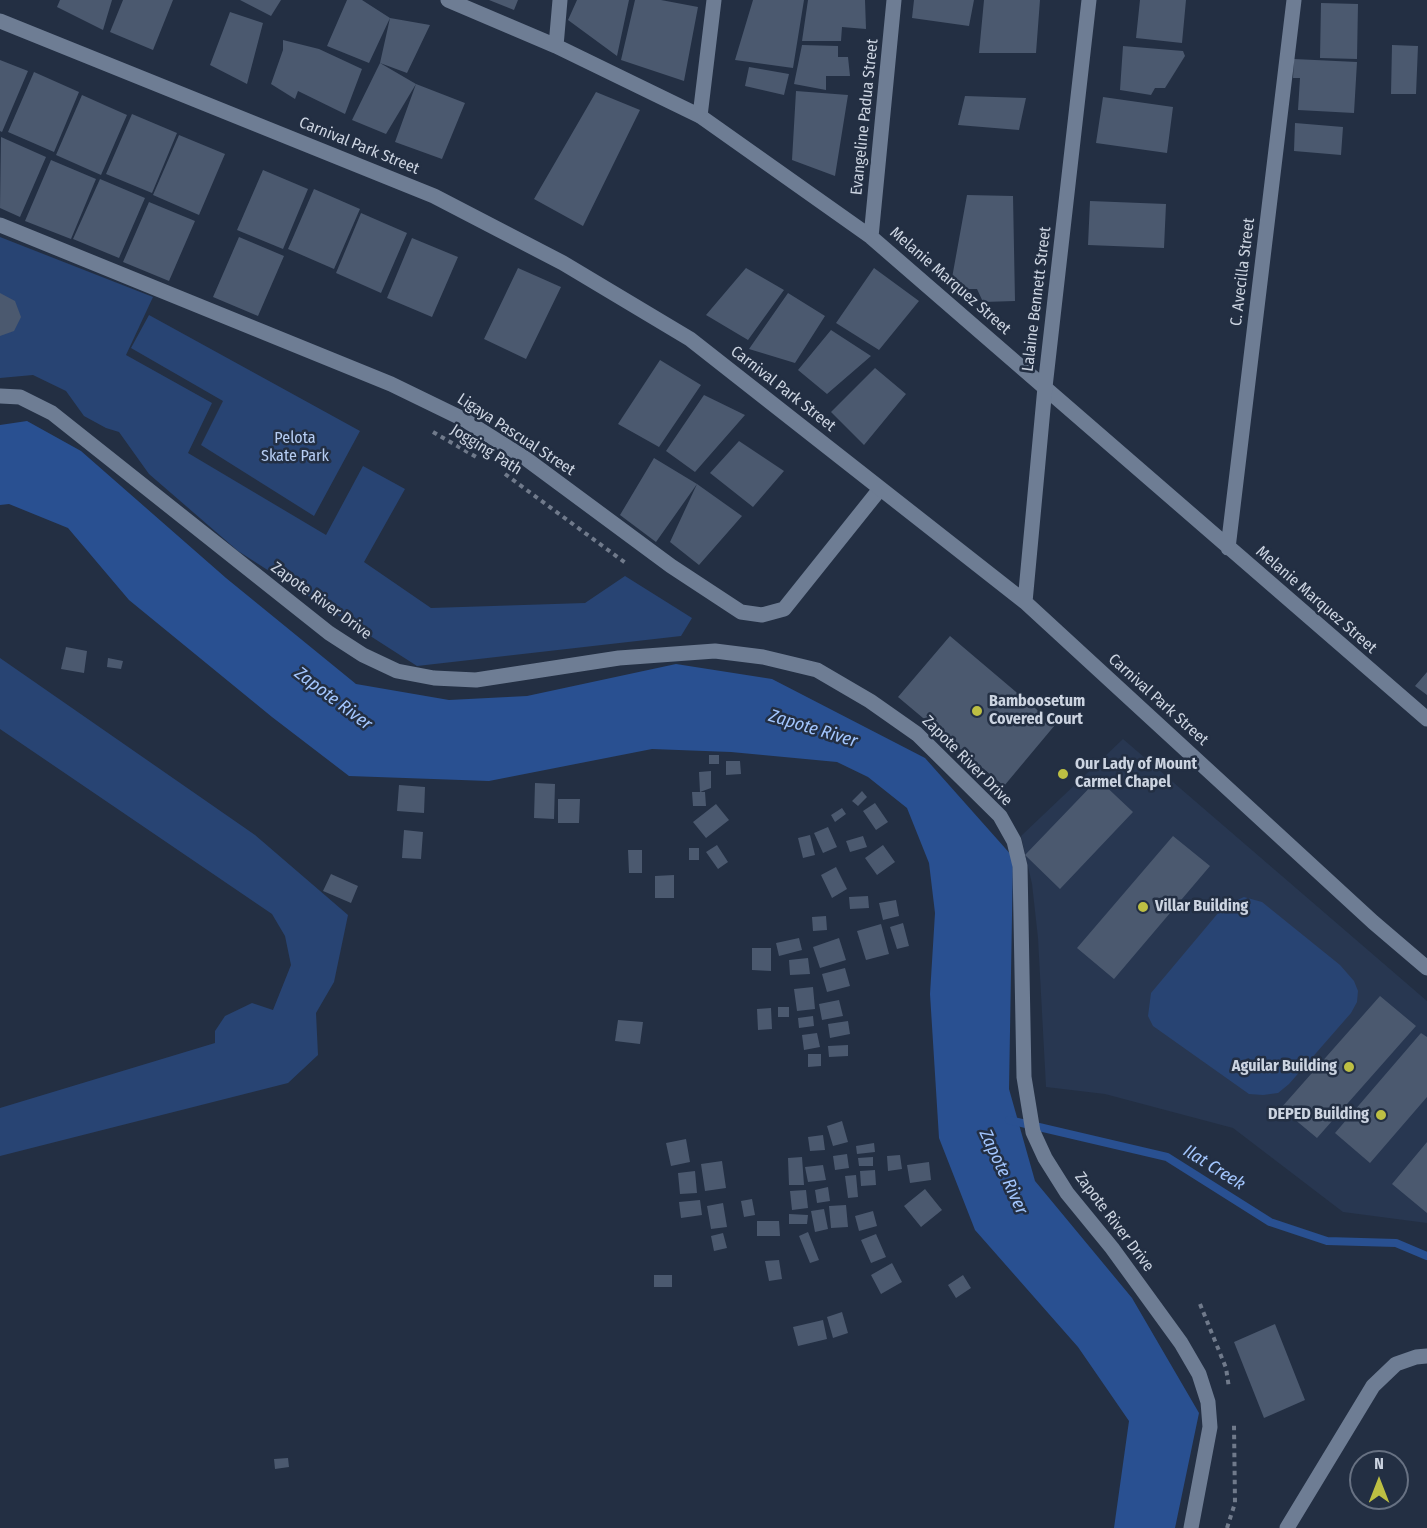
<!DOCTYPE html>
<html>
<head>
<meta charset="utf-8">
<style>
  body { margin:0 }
  #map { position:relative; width:1427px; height:1528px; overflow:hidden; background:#232f43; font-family:"Fira Sans Condensed",sans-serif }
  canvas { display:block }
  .north { position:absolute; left:1349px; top:1450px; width:60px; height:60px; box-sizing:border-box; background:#232f43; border:2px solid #677182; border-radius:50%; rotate:0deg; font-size:16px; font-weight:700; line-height:24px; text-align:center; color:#ccd4e1 }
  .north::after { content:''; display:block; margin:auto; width:21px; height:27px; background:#bdbf43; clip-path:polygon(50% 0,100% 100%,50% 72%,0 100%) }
</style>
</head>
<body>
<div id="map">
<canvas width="1427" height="1528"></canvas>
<div class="north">N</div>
</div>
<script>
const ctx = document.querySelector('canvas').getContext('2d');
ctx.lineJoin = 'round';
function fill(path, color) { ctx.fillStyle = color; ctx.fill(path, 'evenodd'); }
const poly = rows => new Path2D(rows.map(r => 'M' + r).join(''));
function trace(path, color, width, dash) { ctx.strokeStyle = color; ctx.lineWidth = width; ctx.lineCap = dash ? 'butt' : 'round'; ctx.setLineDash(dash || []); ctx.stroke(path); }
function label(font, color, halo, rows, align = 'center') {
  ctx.font = font + ' "Fira Sans Condensed",sans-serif'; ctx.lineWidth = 5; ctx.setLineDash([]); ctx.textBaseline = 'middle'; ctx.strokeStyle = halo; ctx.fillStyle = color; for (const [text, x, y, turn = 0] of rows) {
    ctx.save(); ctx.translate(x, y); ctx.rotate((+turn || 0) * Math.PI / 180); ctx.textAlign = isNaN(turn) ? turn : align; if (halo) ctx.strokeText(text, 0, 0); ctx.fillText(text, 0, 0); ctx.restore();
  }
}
fill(poly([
  [1123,739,1427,1001,1427,1223,1343,1212,1233,1128,1105,1094,1046,1087,1038,938,1032,884,1021,836]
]), '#283751');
fill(poly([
  [0,237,153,297,126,355,212,403,188,453,326,535,363,466,405,489,364,562,431,608,585,603,625,576,692,618,681,636,417,666,238,551,149,474,119,432,106,428,84,416,66,391,33,375,0,378],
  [149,315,360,431,314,516,201,445,223,401,131,348],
  [0,658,255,835,348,915,334,982,316,1013,318,1055,288,1083,0,1156,0,1108,215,1043,215,1031,225,1016,252,1003,273,1010,291,965,285,936,272,914,0,729],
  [1244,897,1262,902,1340,965,1354,981,1358,991,1357,1002,1351,1013,1289,1084,1278,1093,1263,1095,1249,1094,1153,1026,1148,1016,1151,993,1224,906]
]), '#284473');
fill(poly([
  [27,421,81,451,226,578,356,684,449,700,527,696,676,664,772,679,925,758,1013,857,1009,1089,1035,1181,1132,1298,1199,1413,1175,1528,1114,1528,1129,1421,1078,1347,975,1230,939,1138,930,994,935,913,929,863,907,808,868,777,837,762,731,752,652,749,489,781,349,776,272,717,129,600,68,528,9,504,0,505,0,425]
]), '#295091');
trace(poly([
  [1009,1120,1167,1157,1270,1222,1327,1241,1396,1243,1427,1256]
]), '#295091', 8);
fill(poly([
  [60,0,112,0,103,30,57,7],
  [123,0,173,0,153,50,110,32],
  [240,0,281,0,271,16],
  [347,0,362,0,390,18,430,25,407,73,380,63,416,84,465,103,442,159,395,142,416,84,386,134,352,120,380,63,390,18,369,63,327,46],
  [489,0,518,0,514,10],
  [577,0,629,0,617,56,568,20],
  [635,0,661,0,698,7,684,81,621,60],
  [753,0,804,0,793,68,735,60],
  [808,0,865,0,866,29,842,27,841,41,802,41],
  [914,0,974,0,969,26,912,18],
  [984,0,1040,0,1036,53,979,53],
  [1140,0,1186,0,1182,43,1136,38],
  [1321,3,1358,4,1357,59,1320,58],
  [230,12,263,23,247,84,210,65],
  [283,40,319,49,362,69,345,114,298,91,295,99,271,84,283,50],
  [802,45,838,46,838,57,848,57,850,76,826,76,826,90,794,84],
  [1392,45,1418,46,1416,94,1391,94],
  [1123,46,1183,51,1185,56,1165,88,1155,88,1151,95,1120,90],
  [1294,59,1357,62,1354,113,1298,110,1300,78,1293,78],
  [0,60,28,71,2,132,0,131],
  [749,67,789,74,784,95,745,86],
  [34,72,79,92,54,152,8,132],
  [796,91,848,95,835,176,792,160],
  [596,92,640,110,583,226,534,199],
  [82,95,127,115,101,175,56,155],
  [965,96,1026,98,1019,130,958,125],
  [1103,97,1173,107,1167,153,1096,143],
  [132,114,177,133,152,193,106,174],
  [1295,123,1343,127,1341,155,1294,151],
  [179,135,225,154,199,215,153,195],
  [1,137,46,157,20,217,0,208],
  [51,160,96,179,71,239,25,221],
  [263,170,308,189,283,249,237,230],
  [100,179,145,198,119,258,73,239],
  [314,189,360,209,334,269,288,249],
  [967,195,1013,196,1015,301,983,302,977,289,950,289],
  [1090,201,1166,204,1164,248,1088,245],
  [149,202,195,221,169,281,123,262],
  [361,213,407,233,381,293,336,273],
  [239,237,284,256,258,316,213,297],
  [412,238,458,257,432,317,387,298],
  [518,268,561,287,526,359,484,339],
  [746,268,784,290,748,340,706,315],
  [874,268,919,301,879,350,836,323],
  [0,293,15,301,21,317,14,331,0,336],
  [788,293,825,316,795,363,749,349],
  [831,330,871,356,827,394,798,370],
  [660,360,701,385,659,447,618,424],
  [875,368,906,394,864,445,831,412],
  [704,395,745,415,695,472,666,451],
  [739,441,784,471,753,507,710,473],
  [654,458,697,484,656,542,620,515],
  [697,484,742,516,699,565,670,542],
  [950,636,1055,725,1004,786,898,697],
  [66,647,87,651,84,673,61,669],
  [108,658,123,661,121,669,107,667],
  [1427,672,1427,695,1415,686],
  [709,755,719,755,719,764,709,764],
  [726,761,740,761,741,774,726,775],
  [711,771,711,788,700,792,705,792,706,806,693,806,692,792,700,792,699,772],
  [1098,779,1133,812,1060,889,1025,855],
  [535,783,555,784,554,819,534,818],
  [399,785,425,787,424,813,397,811],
  [862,791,867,797,858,806,852,801],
  [558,799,580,799,579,823,558,823],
  [875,803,888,822,876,830,863,811],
  [716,804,729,820,706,838,693,822],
  [842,808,846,814,835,822,831,815],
  [828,827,837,847,823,853,814,833],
  [404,830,423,832,421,859,402,858],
  [810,835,815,855,803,858,798,838],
  [863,836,867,847,850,852,846,841],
  [1173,836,1210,866,1114,979,1077,948],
  [717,845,728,862,718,869,706,852],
  [883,845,895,862,877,875,865,858],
  [689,848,699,848,699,860,689,860],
  [628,850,642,850,642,873,629,873],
  [836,867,847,889,832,898,821,875],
  [331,874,358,886,351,903,323,891],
  [674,875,674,898,655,898,655,876],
  [868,896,869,908,850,909,849,897],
  [896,900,899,916,883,920,879,903],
  [826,916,827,930,813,931,812,917],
  [903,923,909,946,897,949,890,927],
  [881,924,889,954,866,960,857,931],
  [799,938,802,950,779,956,776,943],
  [839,938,846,960,820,968,813,947],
  [752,948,771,948,771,971,752,970],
  [808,958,810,974,790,975,789,960],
  [845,968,850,986,827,992,822,974],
  [813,987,815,1009,797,1011,794,989],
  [1380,996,1416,1026,1317,1138,1281,1108],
  [839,1000,843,1016,822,1020,819,1004],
  [778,1007,789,1007,789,1017,778,1017],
  [771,1008,772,1029,758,1030,757,1009],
  [813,1016,814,1026,799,1028,798,1018],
  [618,1020,643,1022,640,1044,615,1041],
  [848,1021,850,1034,830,1038,828,1024],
  [817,1033,820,1047,804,1050,802,1035],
  [1421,1033,1427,1037,1427,1097,1370,1163,1335,1133],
  [848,1045,848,1056,829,1057,828,1046],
  [808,1054,821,1054,821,1066,808,1067],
  [842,1121,848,1142,833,1146,827,1126],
  [823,1135,825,1150,810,1151,808,1137],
  [686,1139,690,1162,671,1166,666,1143],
  [1427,1142,1427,1213,1392,1184],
  [874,1143,875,1152,857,1154,856,1146],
  [847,1154,849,1168,835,1170,833,1156],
  [900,1155,902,1169,888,1171,887,1156],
  [802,1157,804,1185,789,1185,788,1158],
  [873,1157,873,1166,859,1166,858,1158],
  [722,1161,726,1188,705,1191,701,1164],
  [929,1162,931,1180,910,1183,907,1165],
  [823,1165,826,1180,808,1182,805,1167],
  [875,1170,876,1185,861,1186,860,1171],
  [695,1171,697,1193,680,1194,678,1173],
  [856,1175,858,1197,848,1198,845,1176],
  [828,1187,830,1201,817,1203,815,1190],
  [925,1189,942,1210,921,1227,904,1206],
  [806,1190,808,1208,792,1210,790,1191],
  [752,1199,755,1215,744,1217,741,1201],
  [700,1200,702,1215,681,1218,679,1202],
  [723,1203,727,1227,711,1229,707,1206],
  [846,1205,848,1227,831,1228,829,1206],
  [824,1209,828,1229,815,1232,811,1211],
  [873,1211,877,1226,859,1231,855,1216],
  [789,1214,808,1215,807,1224,789,1224],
  [757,1221,779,1221,780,1236,757,1236],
  [808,1232,819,1260,810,1263,799,1236],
  [723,1233,727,1248,714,1251,711,1236],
  [876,1234,886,1257,871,1263,861,1240],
  [779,1260,782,1279,769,1281,765,1261],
  [892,1263,902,1282,881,1294,871,1275],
  [654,1275,672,1275,672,1287,654,1287],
  [963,1275,971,1288,956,1298,948,1285],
  [842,1312,848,1333,833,1338,827,1317],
  [823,1320,827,1339,798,1346,793,1327],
  [1275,1324,1305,1400,1264,1418,1234,1342],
  [288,1458,289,1467,275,1469,274,1459]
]), '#4b596f');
trace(poly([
  [433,432,478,458],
  [505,474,627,564],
  [1200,1304,1226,1368,1229,1388],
  [1227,1528,1235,1503,1234,1425]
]), '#707a8b', 4, [4.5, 4.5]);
trace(poly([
  [448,0,556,46,700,116,871,237,1427,719],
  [556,46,560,0],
  [700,116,714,0],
  [0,225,391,384,463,419,525,458,671,566,741,612,762,615,784,609,880,489],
  [871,237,894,0],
  [1228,548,1294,0],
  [1287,1528,1373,1386,1396,1364,1416,1357,1427,1356]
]), '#6e7d94', 15);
trace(poly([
  [0,21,434,196,563,263,690,339,1025,602,1373,922,1427,968],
  [0,396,20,397,52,413,329,633,363,655,397,671,434,678,476,680,619,658,715,651,763,657,817,670,870,701,917,734,1000,816,1014,841,1020,866,1024,1077,1033,1132,1045,1158,1067,1193,1112,1248,1181,1343,1199,1374,1208,1402,1210,1427,1191,1528],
  [1025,602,1045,387,1089,0]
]), '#6e7d94', 15);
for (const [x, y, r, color] of [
  [977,711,6,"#bdbf43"],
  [1063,774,6,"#bdbf43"],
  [1143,907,6,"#bdbf43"],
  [1349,1067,6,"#bdbf43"],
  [1381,1115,6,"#bdbf43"]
]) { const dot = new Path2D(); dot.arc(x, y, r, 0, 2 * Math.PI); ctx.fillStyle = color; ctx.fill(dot); trace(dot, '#232f43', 2); }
label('16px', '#ccd4e1', '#232f43', [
  ["Evangeline Padua Street",865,117,-84],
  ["Carnival Park Street",359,146,22],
  ["C. Avecilla Street",1243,272,-83],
  ["Melanie Marquez Street",950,281,41],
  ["Lalaine Bennett Street",1037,299,-83],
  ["Carnival Park Street",783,389,38],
  ["Ligaya Pascual Street",516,435,33],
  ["Jogging Path",486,450,32],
  ["Melanie Marquez Street",1316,600,41],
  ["Zapote River Drive",321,601,36],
  ["Carnival Park Street",1158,700,42],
  ["Zapote River Drive",967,761,45],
  ["Zapote River Drive",1114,1222,53]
]);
label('16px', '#b6cdf3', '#232f43', [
  ["Pelota",295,439],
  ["Skate Park",295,457]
]);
label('bold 16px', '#ccd4e1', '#232f43', [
  ["Bamboosetum",989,702],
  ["Covered Court",989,720],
  ["Our Lady of Mount",1075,765],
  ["Carmel Chapel",1075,783],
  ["Villar Building",1155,907],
  ["Aguilar Building",1337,1067,"right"],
  ["DEPED Building",1369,1115,"right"]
], 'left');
label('italic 18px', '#a3c6fe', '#232f43', [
  ["Zapote River",333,699,37],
  ["Zapote River",813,729,17],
  ["Ilat Creek",1214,1168,32],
  ["Zapote River",1003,1172,65]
]);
</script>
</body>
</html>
